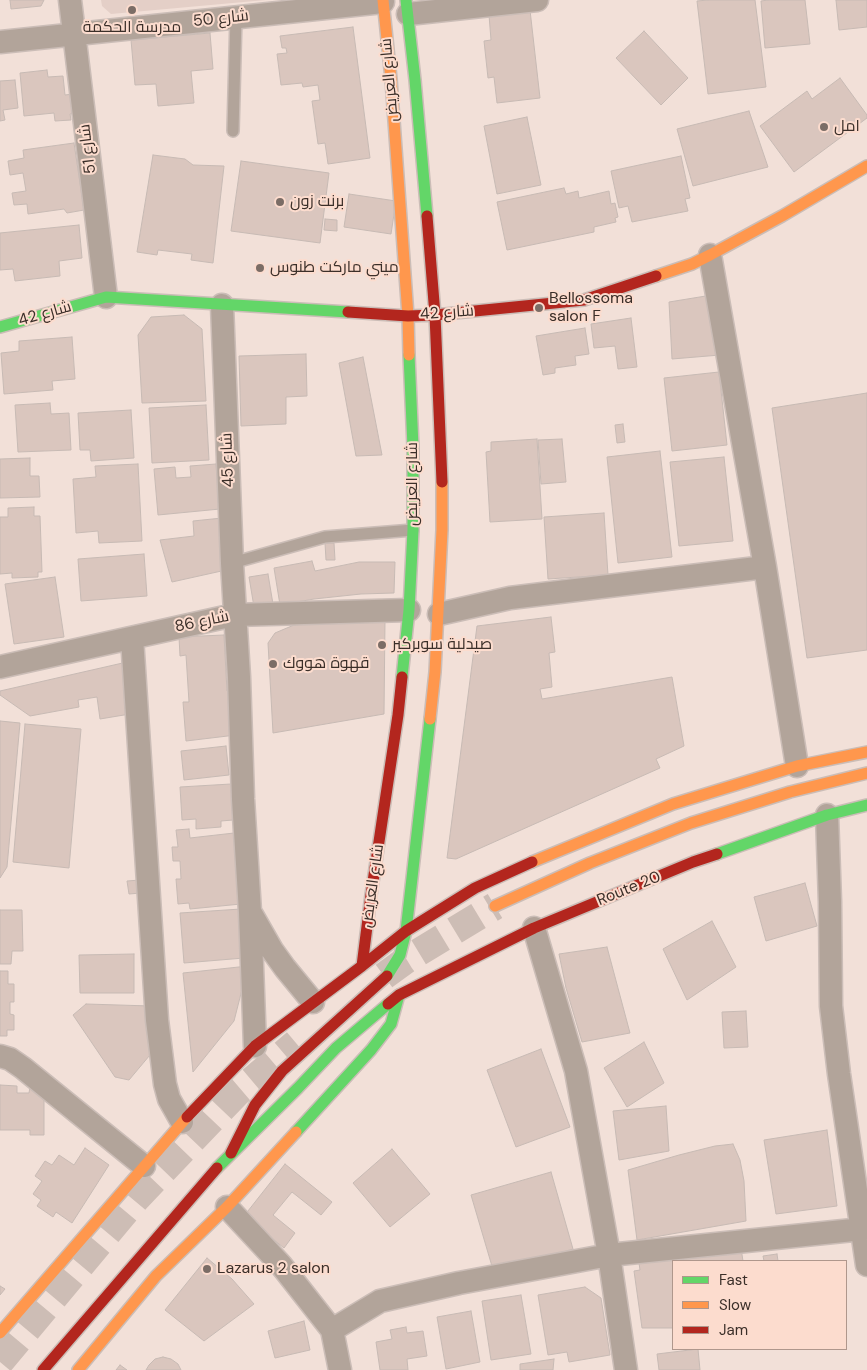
<!DOCTYPE html>
<html>
<head>
<meta charset="utf-8">
<style>
  body { margin:0 }
  #map { position:relative; width:867px; height:1370px; overflow:hidden; background:#f2e0d8; font-family:"DM Sans",sans-serif }
  canvas { display:block }
  .legend { position:absolute; left:672px; top:1260px; width:175px; height:90px; box-sizing:border-box; background:#fcdcce; border:1px solid #af978c; margin:0; padding:6px 9px; list-style:none; font-size:15px; color:#3b2f29 }
  .legend li { display:flex; align-items:center; gap:10px; height:25px }
  .legend b { width:25px; border:1px solid #af978c }
</style>
</head>
<body>
<div id="map">
<canvas width="867" height="1370"></canvas>
<ul class="legend">
<li><b style="height:6px;background:#63d668"></b>Fast</li>
<li><b style="height:6px;background:#ff974d"></b>Slow</li>
<li><b style="height:6px;background:#b3261e"></b>Jam</li>
</ul>
</div>
<script>
const ctx = document.querySelector('canvas').getContext('2d');
ctx.lineJoin = 'round';
function fill(path, color) { ctx.fillStyle = color; ctx.fill(path, 'evenodd'); }
const poly = rows => new Path2D(rows.map(r => 'M' + r).join(''));
function trace(path, color, width, dash) { ctx.strokeStyle = color; ctx.lineWidth = width; ctx.lineCap = dash ? 'butt' : 'round'; ctx.setLineDash(dash || []); ctx.stroke(path); }
function label(font, color, halo, rows, align = 'center') {
  ctx.font = font + ' "DM Sans",Cairo,sans-serif'; ctx.lineWidth = 4; ctx.setLineDash([]); ctx.textBaseline = 'middle'; ctx.strokeStyle = halo; ctx.fillStyle = color; for (const [text, x, y, turn = 0] of rows) {
    ctx.save(); ctx.translate(x, y); ctx.rotate((+turn || 0) * Math.PI / 180); ctx.textAlign = isNaN(turn) ? turn : align; if (halo) ctx.strokeText(text, 0, 0); ctx.fillText(text, 0, 0); ctx.restore();
  }
}
fill(poly([
  [101,0,266,0,111,14,102,6]
]), '#e4cfc7');
const building = poly([
  [10,0,44,0,41,6,11,9,10,0],
  [708,0,755,0,766,87,708,94,697,1,708,0],
  [768,0,805,0,810,44,765,48,761,1,768,0],
  [836,0,867,0,867,27,839,30,836,0],
  [530,10,540,98,497,103,494,77,488,78,484,41,491,40,489,15,530,10],
  [353,27,370,158,328,164,325,143,318,144,312,101,320,100,318,85,303,87,302,83,281,85,277,54,287,53,286,48,282,48,280,36,353,27],
  [644,31,688,78,661,105,616,58,644,31],
  [210,33,213,69,191,71,194,103,158,106,156,84,135,85,131,40,210,33],
  [47,70,48,77,63,76,65,95,80,93,82,112,70,114,71,120,55,121,54,113,24,116,20,73,47,70],
  [840,78,867,115,867,118,794,172,760,126,807,91,812,99,840,78],
  [15,80,18,108,3,110,5,120,0,121,0,81,15,80],
  [749,111,768,167,693,186,677,129,749,111],
  [527,117,541,185,497,194,484,126,527,117],
  [74,143,84,210,67,213,64,209,28,214,27,204,14,205,12,193,26,191,23,173,10,175,8,161,24,158,23,150,74,143],
  [153,155,185,159,193,165,224,166,213,263,191,260,192,254,158,250,157,255,137,252,153,155],
  [681,156,690,198,685,199,688,211,632,222,628,206,619,208,611,171,681,156],
  [241,161,329,173,320,243,231,231,241,161],
  [564,188,566,194,578,191,579,198,609,191,611,204,615,203,618,217,615,218,616,222,594,227,594,232,507,250,497,202,564,188],
  [349,194,396,201,391,234,344,227,349,194],
  [325,219,337,220,337,231,324,230,325,219],
  [79,225,82,258,59,261,60,276,15,281,13,269,0,270,0,233,79,225],
  [712,295,720,355,672,359,669,302,712,295],
  [184,315,202,329,206,401,142,403,138,335,151,317,184,315],
  [631,318,637,367,618,369,615,346,594,348,591,324,631,318],
  [585,328,589,354,575,356,576,365,555,368,555,373,543,375,536,336,585,328],
  [72,337,75,379,52,381,53,390,4,394,1,353,19,351,19,341,72,337],
  [306,354,307,396,286,397,286,424,241,426,239,356,306,354],
  [363,357,382,455,356,456,339,363,363,357],
  [719,372,727,445,672,451,664,378,719,372],
  [867,393,867,650,807,658,772,408,867,393],
  [50,403,51,414,69,413,71,450,18,452,15,405,50,403],
  [206,405,209,460,152,463,149,408,206,405],
  [131,410,134,458,91,461,90,450,80,450,78,413,131,410],
  [623,424,625,442,617,443,615,425,623,424],
  [537,439,542,519,490,522,486,452,491,451,491,442,537,439],
  [562,439,566,482,541,484,538,440,562,439],
  [660,451,672,557,618,563,607,457,660,451],
  [724,457,733,541,679,546,670,462,724,457],
  [30,458,30,476,39,476,40,497,0,498,0,459,30,458],
  [138,464,142,541,99,543,98,531,76,533,73,479,96,477,95,466,138,464],
  [216,464,220,509,158,515,154,469,175,467,176,478,191,477,190,466,216,464],
  [34,507,34,516,40,516,42,572,38,572,38,577,12,578,12,573,0,574,0,517,8,517,8,508,34,507],
  [604,513,608,575,548,579,544,517,604,513],
  [222,518,226,570,172,582,160,540,194,536,193,521,222,518],
  [325,543,334,543,335,560,326,560,325,543],
  [144,554,147,596,81,601,78,559,144,554],
  [312,561,315,571,359,562,395,562,394,593,361,594,314,599,280,605,274,568,312,561],
  [268,574,274,610,255,613,249,577,268,574],
  [55,577,64,637,14,644,5,584,55,577],
  [551,617,555,652,549,653,552,687,540,689,542,699,672,677,684,746,656,759,660,768,456,859,447,858,477,626,551,617],
  [385,620,384,714,273,733,268,643,275,633,294,625,333,621,385,620],
  [224,635,227,691,233,691,236,735,186,741,183,702,189,702,186,655,180,656,179,637,224,635],
  [127,662,130,714,100,719,97,697,78,700,79,707,30,716,0,695,0,691,127,662],
  [0,721,20,723,7,867,0,878,0,721],
  [25,724,81,729,69,868,13,862,25,724],
  [226,746,229,775,184,780,181,751,226,746],
  [231,784,233,820,221,821,221,827,196,829,196,819,182,820,180,787,231,784],
  [189,829,190,838,234,833,241,904,190,909,189,903,178,904,176,879,181,879,180,861,173,861,172,847,178,847,176,830,189,829],
  [140,880,141,893,129,894,127,881,140,880],
  [805,883,817,926,766,941,754,897,805,883],
  [241,909,244,958,184,963,180,913,241,909],
  [0,910,22,910,23,951,12,951,11,964,0,964,0,910],
  [712,921,736,967,687,1000,663,949,712,921],
  [607,947,630,1033,582,1042,566,988,559,954,607,947],
  [134,954,134,993,80,993,79,955,134,954],
  [248,966,234,1021,193,1072,183,973,248,966],
  [0,971,8,971,8,984,14,984,14,1002,10,1002,10,1014,14,1015,14,1030,7,1030,7,1036,0,1036,0,971],
  [86,1004,151,1006,155,1049,129,1080,115,1077,73,1015,86,1004],
  [746,1011,748,1047,724,1048,722,1012,746,1011],
  [644,1042,664,1083,627,1107,604,1068,644,1042],
  [541,1049,570,1127,516,1147,487,1070,541,1049],
  [0,1085,17,1086,17,1093,29,1093,30,1087,44,1087,44,1135,30,1135,30,1130,0,1130,0,1085],
  [666,1106,669,1151,619,1160,613,1111,666,1106],
  [827,1130,837,1206,776,1214,764,1140,827,1130],
  [733,1144,740,1160,744,1181,746,1221,637,1240,628,1170,679,1155,715,1146,733,1144],
  [85,1148,109,1165,72,1223,56,1212,53,1217,37,1206,41,1200,33,1194,42,1181,35,1176,45,1161,52,1165,59,1155,74,1165,85,1148],
  [392,1149,430,1194,390,1227,353,1183,392,1149],
  [285,1164,332,1202,321,1215,292,1192,273,1215,295,1233,284,1248,244,1216,285,1164],
  [551,1172,573,1249,494,1273,471,1195,551,1172],
  [741,1248,743,1261,673,1261,673,1328,642,1328,634,1271,640,1270,639,1263,741,1248],
  [777,1254,778,1261,764,1261,763,1256,777,1254],
  [207,1258,232,1279,254,1304,204,1341,165,1310,207,1258],
  [0,1286,5,1289,0,1295,0,1286],
  [585,1287,601,1298,610,1355,569,1362,567,1352,548,1355,538,1295,585,1287],
  [521,1295,531,1354,491,1360,482,1301,521,1295],
  [471,1311,480,1362,446,1369,437,1317,471,1311],
  [304,1321,310,1350,275,1358,268,1331,304,1321],
  [406,1327,407,1333,423,1331,427,1356,407,1359,408,1370,380,1370,376,1342,392,1339,390,1330,406,1327],
  [698,1349,700,1370,659,1370,657,1354,698,1349],
  [163,1357,171,1359,178,1364,181,1370,146,1370,149,1365,155,1359,163,1357],
  [554,1359,553,1370,520,1370,520,1364,554,1359],
  [120,1365,127,1370,116,1370,120,1365]
]);
fill(building, '#dac6be');
trace(building, '#c7bab4', 1);
trace(poly([
  [384,976,406,960,495,906],
  [0,1362,136,1199,237,1093,296,1043]
]), '#cdbdb5', 28, [28, 14]);
const lane = poly([
  [233,131,236,17],
  [232,563,325,537,413,530]
]);
const street = poly([
  [70,0,106,297],
  [408,14,537,0],
  [0,42,383,2],
  [710,255,765,567,797,766],
  [222,305,232,563,239,677,243,799,250,912,255,1046],
  [439,614,510,598,765,567],
  [132,638,157,1020,165,1084,169,1099,182,1122],
  [0,667,234,615,409,610],
  [827,815,830,902,831,1006,839,1074,867,1265],
  [252,915,272,950,285,968,313,1002],
  [534,928,576,1071,609,1255,626,1370],
  [0,1056,10,1059,23,1068,144,1166],
  [227,1207,281,1265,332,1330,340,1370],
  [332,1330,380,1301,459,1283,609,1255,863,1229]
]);
const fast = poly([
  [406,0,415,80,427,216],
  [0,327,106,297,348,312],
  [402,677,409,610,413,530,413,447,409,355],
  [717,854,827,815,867,805],
  [387,976,400,955,406,931,430,719],
  [296,1132,371,1050,391,1024,399,995],
  [217,1168,298,1088,336,1048,388,1004]
]);
const slow = poly([
  [383,0,391,79,408,316,409,355],
  [656,276,692,264,710,255,782,216,867,166],
  [430,719,435,672,442,530,442,482],
  [532,862,673,804,797,766,867,752],
  [495,906,590,863,691,823,790,792,867,773],
  [0,1333,187,1117],
  [78,1370,156,1276,227,1207,296,1132]
]);
const jam = poly([
  [427,216,435,315,442,482],
  [348,312,408,316,435,315,584,300,656,276],
  [362,966,371,895,398,715,402,677],
  [388,1004,399,995,534,928,693,862,717,854],
  [187,1117,255,1046,362,966,406,931,475,888,532,862],
  [231,1153,255,1105,282,1071,387,976],
  [43,1370,217,1168]
]);
trace(lane, '#cbbdb7', 14);
trace(street, '#cbbdb7', 25);
trace(fast, '#cbbdb7', 14);
trace(slow, '#cbbdb7', 14);
trace(jam, '#cbbdb7', 14);
trace(lane, '#b2a49a', 11);
trace(street, '#b2a49a', 22);
trace(fast, '#63d668', 11);
trace(slow, '#ff974d', 11);
trace(jam, '#b3261e', 11);
for (const [x, y, r, color] of [
  [132,10,5,"#7b6d66"],
  [824,127,5,"#7b6d66"],
  [280,202,5,"#7b6d66"],
  [260,268,5,"#7b6d66"],
  [539,308,5,"#7b6d66"],
  [382,645,5,"#7b6d66"],
  [273,664,5,"#7b6d66"],
  [207,1269,5,"#7b6d66"]
]) { const dot = new Path2D(); dot.arc(x, y, r, 0, 2 * Math.PI); ctx.fillStyle = color; ctx.fill(dot); trace(dot, '#fcdcce', 2); }
label('16px', '#3b2f29', '#fcdcce', [
  ["شارع 50",221,19,-6],
  ["شارع العريض",390,80,-95],
  ["شارع 51",88,149,-97],
  ["شارع 42",447,313,-4],
  ["شارع 42",45,314,-16],
  ["شارع 45",228,460,-92],
  ["شارع العريض",413,484,-90],
  ["شارع 86",202,622,-12],
  ["شارع العريض",373,886,-82],
  ["Route 20",629,889,-22]
]);
label('16px', '#3b2f29', '#fcdcce', [
  ["مدرسة الحكمة",132,28,"center"],
  ["امل",834,127],
  ["برنت زون",290,202],
  ["ميني ماركت طنوس",270,268],
  ["Bellossoma",549,299],
  ["salon F",549,317],
  ["صيدلية سوبركير",392,645],
  ["قهوة هووك",283,664],
  ["Lazarus 2 salon",217,1269]
], 'left');
</script>
</body>
</html>
